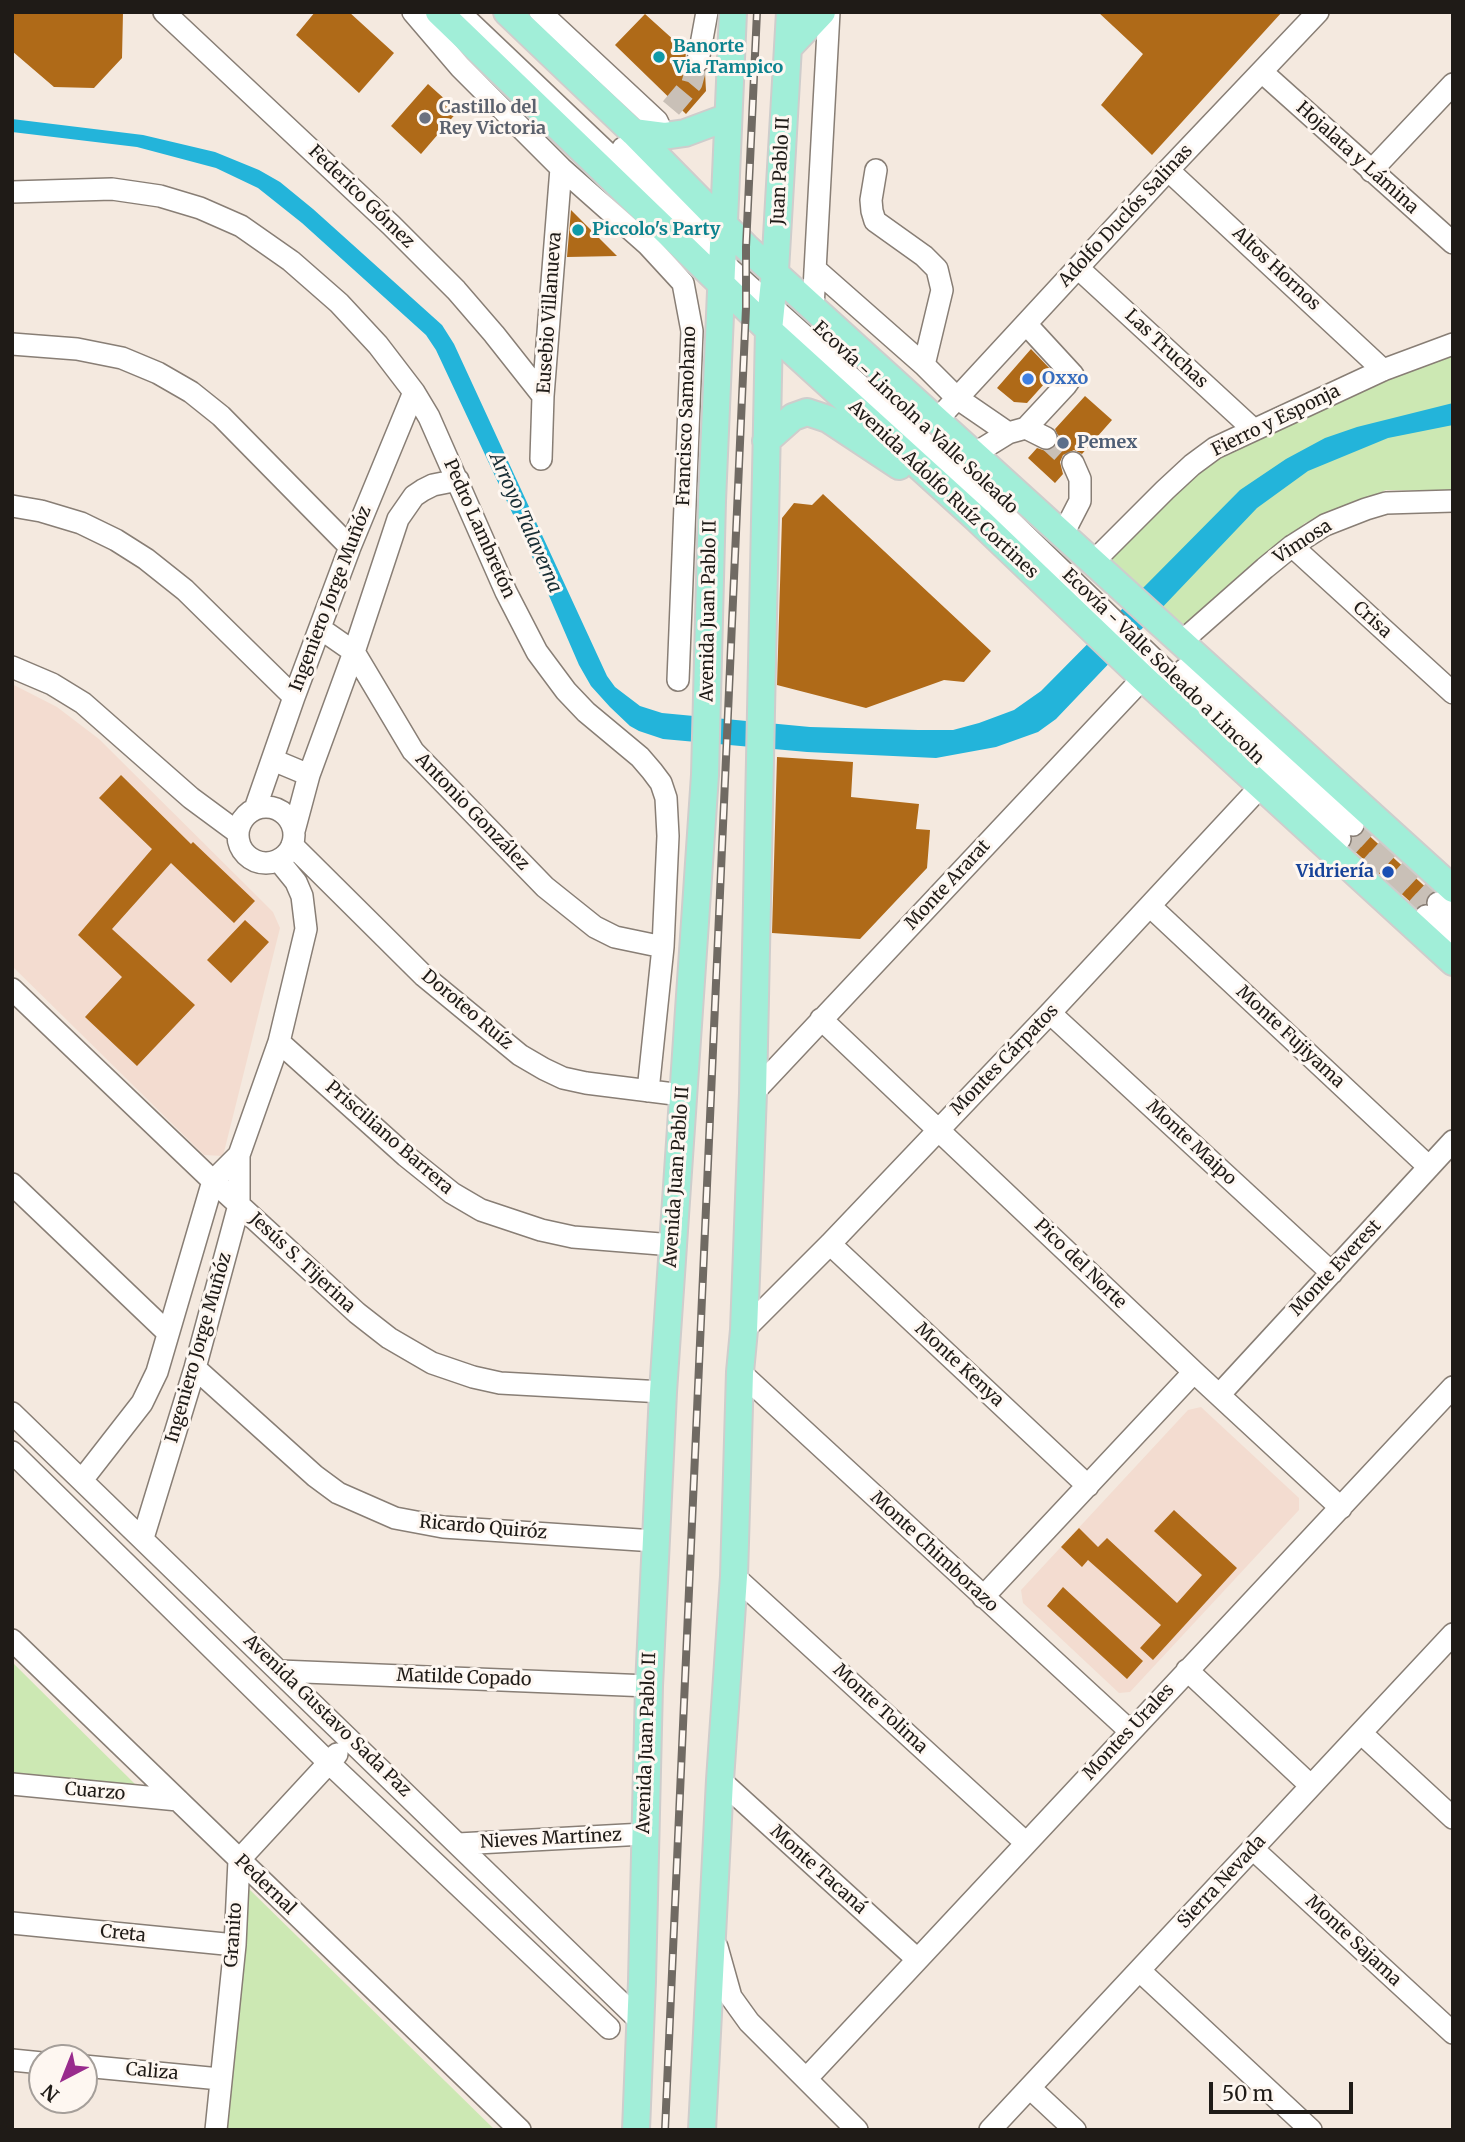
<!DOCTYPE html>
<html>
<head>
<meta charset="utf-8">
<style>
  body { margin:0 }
  #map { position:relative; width:1465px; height:2142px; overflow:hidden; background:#f4e9df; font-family:Merriweather,serif }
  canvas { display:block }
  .frame { position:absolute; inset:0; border:14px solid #1f1b17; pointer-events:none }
  .north { position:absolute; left:28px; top:2044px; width:70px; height:70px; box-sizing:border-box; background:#fef7f1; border:2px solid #a59f9a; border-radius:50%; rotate:222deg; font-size:19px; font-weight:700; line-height:28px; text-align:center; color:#1f1b17 }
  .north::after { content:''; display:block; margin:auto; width:24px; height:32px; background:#992c8d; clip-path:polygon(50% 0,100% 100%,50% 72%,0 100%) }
  .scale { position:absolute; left:1209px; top:2082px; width:144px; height:32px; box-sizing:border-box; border:4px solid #1f1b17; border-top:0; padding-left:9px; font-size:21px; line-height:24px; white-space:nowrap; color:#1f1b17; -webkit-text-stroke:5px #fef7f1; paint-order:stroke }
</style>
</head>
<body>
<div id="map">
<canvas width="1465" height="2142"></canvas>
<div class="frame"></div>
<div class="north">N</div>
<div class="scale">50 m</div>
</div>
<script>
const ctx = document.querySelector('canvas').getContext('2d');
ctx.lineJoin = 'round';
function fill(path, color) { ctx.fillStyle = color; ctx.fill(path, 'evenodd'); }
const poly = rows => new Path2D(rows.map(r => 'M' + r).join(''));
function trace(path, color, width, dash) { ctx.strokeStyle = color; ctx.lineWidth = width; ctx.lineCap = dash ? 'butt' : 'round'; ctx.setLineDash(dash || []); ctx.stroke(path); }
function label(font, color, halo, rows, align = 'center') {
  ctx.font = font + ' Merriweather,serif'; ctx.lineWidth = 6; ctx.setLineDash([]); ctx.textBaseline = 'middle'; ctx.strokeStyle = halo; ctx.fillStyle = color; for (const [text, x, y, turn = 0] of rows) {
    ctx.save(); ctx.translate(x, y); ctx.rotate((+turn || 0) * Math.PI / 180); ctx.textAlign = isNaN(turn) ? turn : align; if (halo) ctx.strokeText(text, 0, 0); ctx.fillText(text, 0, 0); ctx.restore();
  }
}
fill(poly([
  [12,684,57,707,99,739,273,912,280,928,223,1156,204,1155,12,966],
  [1201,1407,1299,1498,1299,1510,1130,1692,1119,1693,1023,1603,1021,1590,1188,1410]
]), '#f3dcd0');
fill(poly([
  [1453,352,1453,491,1386,490,1305,523,1186,633,1104,558,1221,449],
  [12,1662,137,1786,12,1774],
  [249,1889,495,2130,226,2130]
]), '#cce8b3');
fill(poly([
  [12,119,143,135,215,152,259,170,280,182,313,209,442,325,454,344,607,676,615,687,640,706,662,713,810,727,918,730,953,730,979,723,1014,710,1041,691,1240,490,1286,459,1325,438,1357,427,1453,403,1453,425,1388,438,1308,471,1257,508,1056,719,1038,732,996,747,936,758,807,752,663,739,639,731,630,726,610,707,591,686,579,665,524,538,436,350,426,335,302,223,258,188,216,168,137,147,12,132]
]), '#23b4da');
fill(poly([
  [12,12,123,12,122,58,94,88,54,87,12,51],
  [315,12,349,12,394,53,359,93,296,35],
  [1098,12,1282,12,1152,155,1101,105,1143,54],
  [645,14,686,51,685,65,689,70,696,74,705,72,706,91,686,114,615,45],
  [428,84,458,111,421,154,391,126],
  [571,210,617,256,567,257],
  [1031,349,1054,373,1027,403,1014,402,997,388],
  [1085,396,1112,420,1082,454,1074,450,1063,455,1060,462,1063,474,1055,483,1028,458,1037,448,1046,451,1054,449,1059,438,1055,429],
  [823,494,991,651,964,682,944,680,866,708,777,685,782,518,794,503,812,505],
  [777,757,853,762,851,797,919,804,916,829,930,830,927,868,860,939,772,933],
  [121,775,191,844,193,842,255,901,234,923,171,863,112,929,195,1005,137,1066,85,1017,122,977,78,935,152,849,99,798],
  [1364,831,1431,892,1425,903,1416,907,1350,847,1353,838,1357,837],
  [245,920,269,942,231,983,207,960],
  [1174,1510,1237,1568,1153,1660,1140,1648,1161,1625,1088,1560,1082,1567,1061,1547,1079,1528,1098,1547,1107,1538,1177,1603,1202,1575,1154,1531],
  [1063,1587,1143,1661,1127,1679,1047,1606]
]), '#af6a18');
trace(poly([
  [671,108,692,83,698,61],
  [1046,438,1073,463],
  [1353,825,1438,903],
  [1340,839,1426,916]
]), '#c9c0b7', 21, [21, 10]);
const minor = poly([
  [164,12,391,225,456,290,494,334,543,396],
  [413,12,460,67,561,168,648,245,683,283,692,331,678,680],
  [459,12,721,261,998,509,1340,839],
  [540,12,657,121,664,136],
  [698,61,707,12],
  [1262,72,1453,243],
  [623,148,720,238],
  [876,170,871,200,872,211,875,221,924,256,937,269,942,290,924,365],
  [1168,170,1383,370],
  [1371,171,1453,84],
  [12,192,112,189,160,196,200,208,241,226,291,261,339,303,378,345,414,392,429,417,506,592,537,652,566,691,586,712,640,757,652,771,661,783,666,798,668,836,663,947,648,1091],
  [1078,268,1254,430],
  [815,269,924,365,957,398,1008,433],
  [813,308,829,12],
  [12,344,77,349,122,358,158,373,191,392,221,416,350,547],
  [936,421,1168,170,1318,12],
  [1026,428,1066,385,1073,375,1026,324],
  [974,454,1008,433,1026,428,1046,438],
  [541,459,543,396,561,168],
  [12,506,41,511,81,523,116,540,146,559,185,590,294,697],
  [1062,536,1080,501,1080,479,1073,463],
  [1292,546,1453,693],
  [1092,563,1165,490,1192,465,1215,448,1383,370,1453,344],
  [321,629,354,652,413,751,545,887,595,927,615,937,663,947],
  [1180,643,1265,568,1292,546,1325,525,1366,509,1386,503,1453,501],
  [12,667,52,684,83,703,191,798,237,832],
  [1185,669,1353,825],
  [273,760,309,775],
  '238 835a28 28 0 1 1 56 0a28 28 0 1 1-56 0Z',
  [255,809,294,697,350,547,414,392],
  [294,831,309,775,354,652,398,519,414,496,423,490,433,485,458,480],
  [292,845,424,976,520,1055,544,1069,563,1078,586,1083,682,1095],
  [1438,903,1453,917],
  [1151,907,1429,1167],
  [1426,916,1453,940],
  [12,989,213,1181,357,1313,389,1338,432,1363,473,1377,500,1383,663,1392],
  [1050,1013,1332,1273],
  [821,1019,1194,1372,1341,1508],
  [279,1042,406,1156,452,1193,481,1210,541,1230,573,1237,673,1245],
  [753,1093,1143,678],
  [12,1184,167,1332],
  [830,1244,1088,1486],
  [744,1330,830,1244,1050,1013,1261,786],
  [195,1368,315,1476,338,1493,395,1518,443,1527,655,1541],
  [740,1372,1130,1731],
  [1219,1395,1453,1141],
  [12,1413,640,2021],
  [12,1452,329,1763,609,2028],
  [82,1480,142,1403,157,1372,213,1181,239,1155],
  [143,1538,195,1368,239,1205,239,1155,279,1042,306,929,302,896,296,882,279,861],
  [734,1576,1026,1843],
  [983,1597,1194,1372],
  [12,1640,520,2130],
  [1187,1670,1310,1785],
  [280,1671,649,1686],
  [1361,1733,1453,1818],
  [720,1780,917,1959],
  [12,1784,178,1800],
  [458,1844,644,1834],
  [1253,1849,1453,2033],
  [12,1923,235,1945],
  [717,1947,731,1997,749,2022,857,2130],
  [1140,1971,1311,2130],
  [12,2060,42,2063],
  [84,2066,220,2079],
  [806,2079,1453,1387],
  [1030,2088,1075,2130],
  [216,2130,235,1945,239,1860,337,1754],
  [990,2130,1453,1634]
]);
const major = poly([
  [439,12,769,330,978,520,1143,678,1453,962],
  [507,12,633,132,746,247,1453,889],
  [788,48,822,12],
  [633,132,664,136,685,133,728,117],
  [766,441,793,417,807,412,828,419,899,466],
  [636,2130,642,1981,649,1686,663,1392,705,775,712,501,733,12],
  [702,2130,720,1780,734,1576,740,1372,744,1330,753,1093,769,330,775,271,790,12]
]);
trace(minor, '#887e75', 24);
trace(major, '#cecdcc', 30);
trace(minor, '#fff', 21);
trace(major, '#a1eed8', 26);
const rail = poly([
  [665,2130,746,308,746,247,757,12]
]);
trace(rail, '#706a63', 8);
trace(rail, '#fef7f1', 5, [16]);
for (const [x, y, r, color] of [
  [659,57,7,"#0f9aa8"],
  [425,118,7,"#6b7280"],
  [578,230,7,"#0f9aa8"],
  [1028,379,7,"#3f7fe0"],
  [1063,443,7,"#5c6f8a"],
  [1388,872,7,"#1a4fb4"]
]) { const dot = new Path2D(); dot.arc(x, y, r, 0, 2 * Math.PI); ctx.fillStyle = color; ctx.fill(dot); trace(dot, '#fef7f1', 2.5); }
label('bold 18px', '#0d838f', '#fef7f1', [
  ["Banorte",673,47],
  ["Via Tampico",673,68],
  ["Piccolo's Party",592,230]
], 'left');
label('bold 18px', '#5b616d', '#fef7f1', [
  ["Castillo del",439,108],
  ["Rey Victoria",439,129]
], 'left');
label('18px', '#1f1b17', '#fef7f1', [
  ["Hojalata y Lámina",1357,158,42],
  ["Juan Pablo II",781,171,-87],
  ["Federico Gómez",361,197,44],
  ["Adolfo Duclós Salinas",1126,216,-47],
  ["Altos Hornos",1276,269,43],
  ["Eusebio Villanueva",550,313,-86],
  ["Las Truchas",1166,349,43],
  ["Francisco Samohano",687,416,-88],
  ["Ecovía - Lincoln a Valle Soleado",915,418,43],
  ["Fierro y Esponja",1276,421,-26],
  ["Avenida Adolfo Ruíz Cortines",943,490,43],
  ["Pedro Lambretón",479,529,66],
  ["Vimosa",1303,542,-33],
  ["Ingeniero Jorge Muñóz",331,599,-69],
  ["Avenida Juan Pablo II",709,611,-89],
  ["Crisa",1372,620,42],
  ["Ecovía - Valle Soleado a Lincoln",1163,667,44],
  ["Antonio González",472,812,46],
  ["Monte Ararat",948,885,-47],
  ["Doroteo Ruíz",467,1010,40],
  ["Monte Fujiyama",1290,1037,43],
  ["Montes Cárpatos",1005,1060,-46],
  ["Prisciliano Barrera",389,1138,41],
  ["Monte Maipo",1191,1143,43],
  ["Avenida Juan Pablo II",677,1177,-86],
  ["Jesús S. Tijerina",302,1263,43],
  ["Pico del Norte",1080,1264,44],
  ["Monte Everest",1336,1268,-47],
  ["Ingeniero Jorge Muñóz",199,1348,-74],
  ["Monte Kenya",959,1365,43],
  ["Ricardo Quiróz",483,1528,5],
  ["Monte Chimborazo",934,1552,43],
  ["Matilde Copado",464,1678,2],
  ["Monte Tolima",880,1709,43],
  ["Avenida Gustavo Sada Paz",327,1716,44],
  ["Montes Urales",1129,1732,-47],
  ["Avenida Juan Pablo II",647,1743,-88],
  ["Cuarzo",95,1792,5],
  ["Nieves Martínez",551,1839,-3],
  ["Monte Tacaná",818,1870,42],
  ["Sierra Nevada",1222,1882,-47],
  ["Pedernal",265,1885,44],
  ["Creta",123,1934,6],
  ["Granito",234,1935,-86],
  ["Monte Sajama",1353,1941,43],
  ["Caliza",152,2072,5]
]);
label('bold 18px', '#366cbe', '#fef7f1', [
  ["Oxxo",1042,379]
], 'left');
label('bold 18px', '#4e5e75', '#fef7f1', [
  ["Pemex",1077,443]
], 'left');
label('bold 18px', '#164399', '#fef7f1', [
  ["Vidriería",1374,872]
], 'right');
label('italic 19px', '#182e35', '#fef7f1', [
  ["Arroyo Talaverna",525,523,66]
]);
</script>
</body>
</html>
